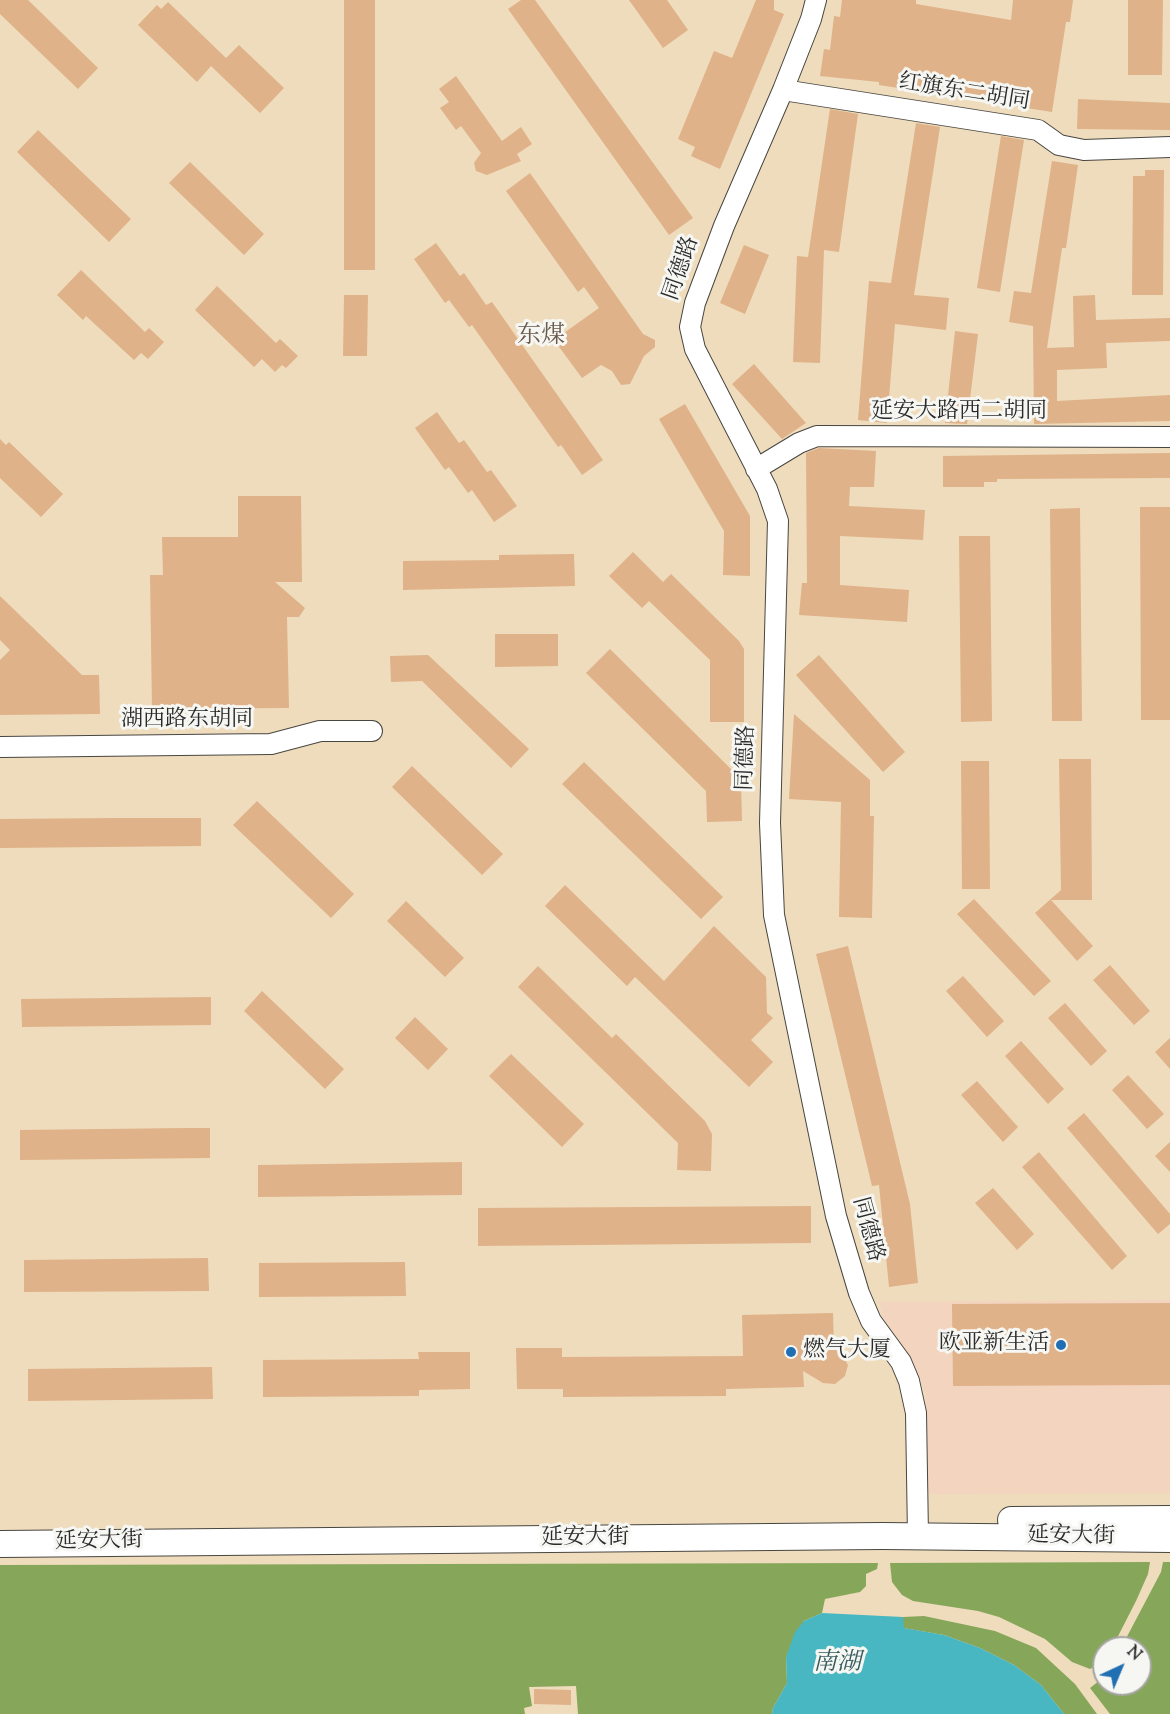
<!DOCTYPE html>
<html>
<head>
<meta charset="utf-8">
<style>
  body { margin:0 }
  #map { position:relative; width:1170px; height:1714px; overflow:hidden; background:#efdcbc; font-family:"Sorts Mill Goudy",serif }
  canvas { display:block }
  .north { position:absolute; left:1092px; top:1636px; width:60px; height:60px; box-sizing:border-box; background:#f6f6f2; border:2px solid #a5a5a2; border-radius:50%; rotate:44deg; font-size:16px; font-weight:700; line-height:24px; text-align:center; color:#2b2b2b }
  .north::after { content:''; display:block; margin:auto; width:21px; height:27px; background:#1f6fb2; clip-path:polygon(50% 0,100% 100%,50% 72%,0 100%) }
</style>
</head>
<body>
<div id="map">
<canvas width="1170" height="1714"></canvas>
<div class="north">N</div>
</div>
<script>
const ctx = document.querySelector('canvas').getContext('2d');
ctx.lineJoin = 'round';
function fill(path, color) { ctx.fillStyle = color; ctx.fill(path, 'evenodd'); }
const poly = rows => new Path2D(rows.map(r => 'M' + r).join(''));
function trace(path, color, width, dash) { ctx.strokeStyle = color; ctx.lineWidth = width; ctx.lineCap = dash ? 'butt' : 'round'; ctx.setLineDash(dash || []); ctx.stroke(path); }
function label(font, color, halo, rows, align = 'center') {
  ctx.font = font + ' "Sorts Mill Goudy","Noto Serif SC",serif'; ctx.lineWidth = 6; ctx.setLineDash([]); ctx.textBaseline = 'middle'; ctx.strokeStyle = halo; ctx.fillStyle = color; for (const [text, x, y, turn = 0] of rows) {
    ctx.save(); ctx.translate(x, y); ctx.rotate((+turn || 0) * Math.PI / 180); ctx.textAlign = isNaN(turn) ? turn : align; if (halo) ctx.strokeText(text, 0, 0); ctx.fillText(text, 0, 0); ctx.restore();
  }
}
fill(poly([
  [1170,1300,1170,1493,928,1494,926,1394,910,1356,884,1319,879,1302]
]), '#f3d4be');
fill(poly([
  [1150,1562,1148,1574,1136,1601,1112,1648,1104,1648,1104,1660,1090,1669,1072,1662,1045,1639,999,1617,978,1611,913,1601,902,1595,892,1582,890,1563],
  [1163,1562,1170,1562,1170,1714,1110,1714,1090,1688,1104,1677,1104,1684,1140,1684,1140,1648,1121,1648,1161,1572],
  [878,1563,877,1569,866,1574,866,1586,860,1592,825,1599,822,1613,804,1621,786,1657,787,1683,773,1708,772,1714,578,1714,576,1686,529,1687,532,1706,524,1708,525,1714,0,1714,0,1565],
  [924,1616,995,1631,1036,1648,1075,1684,1097,1714,1064,1714,1041,1685,1014,1665,980,1648,944,1635,903,1628,903,1617]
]), '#86a65a');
fill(poly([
  [822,1613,903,1617,904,1628,944,1635,980,1648,1014,1665,1041,1685,1064,1714,772,1714,773,1708,787,1683,786,1657,795,1632,804,1621]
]), '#48b7c1');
fill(poly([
  [0,0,28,0,98,68,78,89,0,14],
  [344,0,375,0,375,270,344,270],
  [521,0,535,0,693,218,669,235,508,9],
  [629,0,667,0,688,30,663,48],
  [756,0,774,0,774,10,784,14,720,169,691,156,695,147,678,139,714,51,732,58],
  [842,0,916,0,916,4,1011,20,1013,0,1073,0,1070,22,1066,22,1052,112,879,85,879,82,820,76,824,49,830,50,834,16,840,17],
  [1128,0,1163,0,1162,75,1128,75],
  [168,2,226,58,239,45,284,88,260,113,211,66,197,82,138,25,157,5,161,9],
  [456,76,502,141,521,127,532,144,517,154,521,161,487,175,476,171,474,163,481,153,461,126,456,130,440,108,449,102,439,89],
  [1078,99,1170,103,1170,130,1077,129],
  [830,109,858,114,839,252,824,250,820,363,793,362,797,256,808,257],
  [916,123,940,127,914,295,949,298,946,330,895,324,887,423,858,420,869,281,891,283],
  [38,130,131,219,109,242,17,152],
  [1001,136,1024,140,1000,292,977,288],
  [1052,161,1078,165,1066,248,1062,248,1047,348,1074,347,1073,296,1095,295,1096,320,1170,318,1170,341,1106,343,1107,368,1057,370,1057,401,1170,395,1170,421,1034,424,1033,326,1009,322,1014,291,1031,293],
  [190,162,264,234,244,255,169,183],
  [1145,170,1164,170,1163,295,1132,295,1133,176,1145,176],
  [530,173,643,334,655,340,655,347,644,356,630,384,621,385,612,371,601,365,582,378,554,340,599,308,584,287,578,292,506,191],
  [436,243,460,276,464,273,486,305,492,302,603,460,582,475,561,445,558,447,472,325,469,327,449,300,445,303,414,259],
  [744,245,769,255,745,314,720,303],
  [81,270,145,332,149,328,164,342,148,359,141,353,134,360,86,316,83,320,57,295],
  [217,286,276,343,280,339,298,356,286,368,282,365,275,372,262,359,254,367,195,310],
  [344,295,368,295,367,356,343,356],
  [955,331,978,334,967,424,945,423],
  [754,364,806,423,782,439,732,384],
  [685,404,750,516,750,576,723,575,724,531,659,419],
  [437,412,459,443,464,440,487,472,491,470,517,506,494,522,472,490,468,493,449,467,445,470,415,428],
  [0,439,6,445,9,442,63,494,41,517,0,478],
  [819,448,876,451,874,487,850,487,849,506,925,510,923,540,840,536,840,585,909,590,907,622,799,615,802,583,807,583,806,453],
  [1170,453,1170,478,997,479,997,482,984,482,984,487,943,487,943,456],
  [238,496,301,496,302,582,275,582,305,608,299,617,287,617,289,708,152,709,150,575,163,575,162,537,238,537],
  [1140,507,1170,507,1170,720,1141,720],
  [1080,508,1082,721,1052,721,1050,509],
  [959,536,990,536,992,721,961,722],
  [633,552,663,582,671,574,739,641,744,649,744,722,710,722,710,660,649,601,642,608,609,576],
  [574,554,575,586,403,590,403,561,499,560,499,555],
  [0,596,82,675,99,675,100,714,0,715,0,660,10,650,0,640],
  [495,634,558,634,558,666,495,667],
  [610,649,736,774,741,783,742,821,707,822,706,791,586,673],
  [428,655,529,749,511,768,422,681,391,682,390,656],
  [819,655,905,752,883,772,796,675],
  [794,714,870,780,870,816,874,816,872,918,839,917,841,802,789,799],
  [1059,759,1091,759,1092,900,1051,900,1093,946,1077,961,1035,913,1061,890],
  [961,761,989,761,990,889,962,889],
  [584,762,723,897,701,919,562,784],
  [412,766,503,854,482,875,392,787],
  [257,801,354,894,331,918,233,825],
  [118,818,201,818,201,846,0,848,0,819],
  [565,885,664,981,714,926,766,977,767,1013,773,1018,751,1040,773,1062,749,1087,635,977,627,986,545,906],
  [974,899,1051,981,1034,996,957,914],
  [406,901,464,958,445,977,387,921],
  [848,946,910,1204,918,1283,889,1287,879,1185,872,1186,816,954],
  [1110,965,1150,1011,1134,1025,1093,980],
  [538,966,612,1038,616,1034,705,1121,712,1134,711,1171,677,1170,678,1143,518,987],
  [963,976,1004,1021,987,1037,946,991],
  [262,991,344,1069,325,1089,244,1011],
  [211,997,211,1025,22,1027,21,999],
  [1065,1003,1107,1051,1091,1066,1048,1018],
  [415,1017,448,1049,428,1070,395,1038],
  [1170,1038,1170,1069,1155,1052],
  [1021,1041,1064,1089,1048,1104,1005,1056],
  [511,1054,584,1124,562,1147,489,1076],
  [1128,1075,1164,1114,1147,1129,1112,1090],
  [977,1081,1018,1127,1003,1142,961,1095],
  [1084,1113,1170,1214,1170,1224,1158,1234,1067,1128],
  [186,1128,210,1128,210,1158,20,1160,20,1130],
  [1170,1142,1170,1172,1155,1156],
  [1039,1152,1127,1256,1112,1270,1022,1167],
  [462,1162,462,1195,258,1197,258,1165],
  [993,1188,1034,1234,1017,1250,975,1203],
  [811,1206,811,1243,478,1246,478,1208],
  [208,1258,209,1291,24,1292,24,1260],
  [405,1262,406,1296,259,1297,259,1263],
  [1170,1303,1170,1385,953,1386,952,1304],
  [833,1313,834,1349,842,1354,848,1365,845,1376,835,1384,823,1383,803,1371,804,1387,726,1389,726,1396,563,1397,563,1389,517,1389,516,1348,562,1348,562,1357,743,1356,742,1315],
  [418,1352,470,1352,470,1389,419,1390,419,1396,263,1397,263,1360,419,1359],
  [212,1367,213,1399,28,1401,28,1369],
  [534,1689,571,1690,571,1705,534,1704]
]), '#dfb289');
const minor = poly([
  [816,0,811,19,783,90,724,226,695,303,690,327,695,349,767,489,778,521,770,823,774,915,836,1216,859,1293,871,1321,901,1362,909,1381,916,1413,918,1536],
  [783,90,1038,130,1059,145,1084,150,1170,147],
  [756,469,799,443,817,436,1170,437],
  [0,747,271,744,320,731,372,731]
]);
const major = poly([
  [1011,1520,1170,1519],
  [0,1544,882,1536,1170,1539]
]);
trace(minor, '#484641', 22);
trace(major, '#484641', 28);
trace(minor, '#fff', 20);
trace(major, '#fff', 26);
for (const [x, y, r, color] of [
  [1061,1345,6,"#1f6fb2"],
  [791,1352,6,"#1f6fb2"]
]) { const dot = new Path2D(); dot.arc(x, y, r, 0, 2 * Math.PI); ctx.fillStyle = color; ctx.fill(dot); trace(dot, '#f6f6f2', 2); }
label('22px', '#2b2b2b', '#f6f6f2', [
  ["红旗东二胡同",964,94,9],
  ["同德路",683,269,-71],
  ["延安大路西二胡同",959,413],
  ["湖西路东胡同",187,721],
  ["同德路",748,758,-88],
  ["同德路",866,1230,75],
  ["延安大街",1071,1538,1],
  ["延安大街",585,1539],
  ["延安大街",99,1543,-1]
]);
label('22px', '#2b2b2b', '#f6f6f2', [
  ["欧亚新生活",1049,1345],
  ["燃气大厦",803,1352,"left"]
], 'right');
label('24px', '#6a5a4c', '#f6f6f2', [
  ["东煤",541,338]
]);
label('italic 24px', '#355c60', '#f6f6f2', [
  ["南湖",837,1665]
]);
</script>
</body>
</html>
